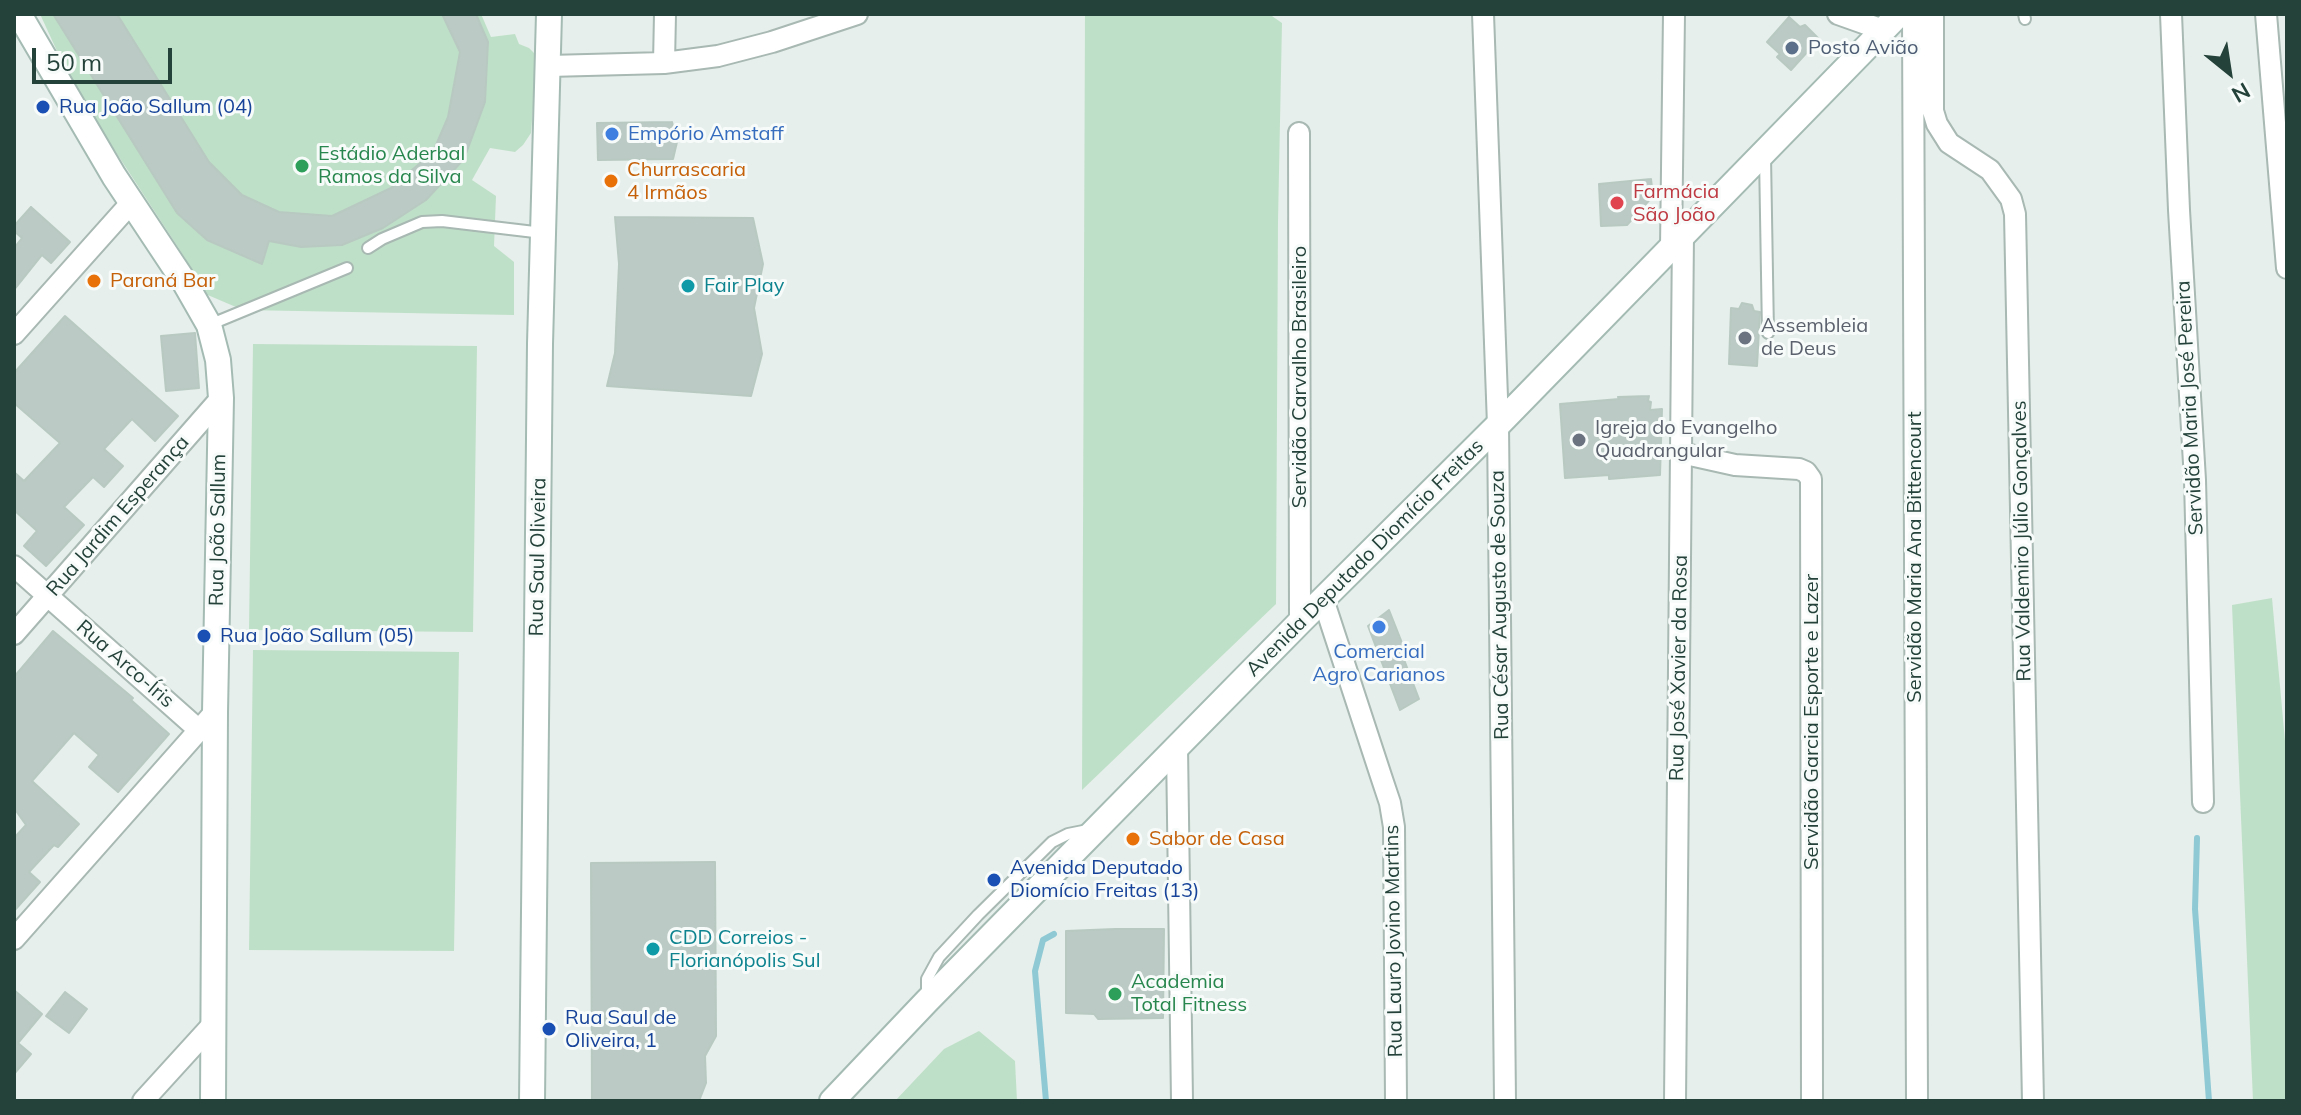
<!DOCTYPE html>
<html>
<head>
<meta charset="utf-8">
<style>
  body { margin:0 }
  #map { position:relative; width:2301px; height:1115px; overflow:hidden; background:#e6efeb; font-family:Mulish,sans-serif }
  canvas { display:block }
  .frame { position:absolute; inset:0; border:16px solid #24423a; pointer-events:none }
  .north { position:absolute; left:2189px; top:32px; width:80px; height:80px; -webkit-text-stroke:6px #f7fbf9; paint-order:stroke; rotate:150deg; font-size:22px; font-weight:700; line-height:32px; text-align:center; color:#24423a }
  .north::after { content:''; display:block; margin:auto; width:28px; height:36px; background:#24423a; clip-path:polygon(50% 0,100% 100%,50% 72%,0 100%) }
  .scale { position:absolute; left:32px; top:48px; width:140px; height:36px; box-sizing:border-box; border:4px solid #24423a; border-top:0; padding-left:10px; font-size:24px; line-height:28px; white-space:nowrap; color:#24423a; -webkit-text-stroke:6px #f7fbf9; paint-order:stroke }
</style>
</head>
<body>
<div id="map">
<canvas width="2301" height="1115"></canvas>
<div class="frame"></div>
<div class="north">N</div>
<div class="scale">50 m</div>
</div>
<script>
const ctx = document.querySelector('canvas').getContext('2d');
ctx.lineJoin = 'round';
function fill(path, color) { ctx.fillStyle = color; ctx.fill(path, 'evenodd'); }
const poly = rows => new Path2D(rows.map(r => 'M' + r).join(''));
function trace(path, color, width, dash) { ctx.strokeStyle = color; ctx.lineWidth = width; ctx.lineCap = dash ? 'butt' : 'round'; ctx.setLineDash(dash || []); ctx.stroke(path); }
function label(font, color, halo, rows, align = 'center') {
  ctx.font = font + ' Mulish,sans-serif'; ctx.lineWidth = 6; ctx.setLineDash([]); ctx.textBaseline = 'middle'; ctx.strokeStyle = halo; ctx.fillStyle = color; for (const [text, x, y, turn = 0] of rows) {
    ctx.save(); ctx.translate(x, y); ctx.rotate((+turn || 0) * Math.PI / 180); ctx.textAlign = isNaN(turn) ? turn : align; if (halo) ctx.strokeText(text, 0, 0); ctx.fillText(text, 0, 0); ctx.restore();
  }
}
fill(poly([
  [40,14,481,14,491,37,515,34,519,44,529,48,537,56,531,133,523,145,515,152,490,148,472,180,496,196,494,246,514,262,514,315,243,310,203,293,185,258,74,88],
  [1085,14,1269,14,1282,23,1278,221,1276,604,1082,790],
  [253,344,477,346,473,632,249,630],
  [2272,598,2287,763,2287,1101,2253,1101,2232,605],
  [253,650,459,652,454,951,249,950],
  [979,1031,1015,1061,1017,1101,895,1101,944,1049]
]), '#bfe0c8');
trace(poly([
  [2197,838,2195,909,2209,1101],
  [1046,1101,1035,971,1043,940,1054,934]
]), '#8ec9d4', 6);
const building = poly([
  [53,14,117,14,209,162,242,195,279,212,332,216,391,188,433,152,448,117,460,52,442,14,476,14,488,42,485,102,464,159,426,200,383,228,342,245,301,247,269,241,262,264,207,240,177,213,53,14],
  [1789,17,1800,27,1805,25,1819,39,1791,70,1777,57,1780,54,1767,42,1789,17],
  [672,122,677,142,673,159,598,160,597,123,672,122],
  [1651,179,1653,196,1627,225,1601,226,1599,184,1651,179],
  [31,207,70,242,51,263,42,255,14,290,14,248,22,238,14,231,14,226,31,207],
  [615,217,753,218,763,264,754,308,762,354,751,396,607,386,615,353,619,264,615,217],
  [1742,303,1752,305,1754,311,1760,312,1757,366,1729,364,1731,308,1739,309,1742,303],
  [65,316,178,416,155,441,132,419,104,449,123,466,104,487,93,477,64,507,84,525,46,566,24,546,37,531,14,510,14,472,24,481,60,443,14,403,14,373,65,316],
  [195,333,199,388,166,391,161,336,195,333],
  [1649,396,1648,401,1651,402,1650,410,1662,409,1660,475,1609,479,1609,475,1565,478,1560,404,1619,399,1618,397,1649,396],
  [1389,610,1404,648,1400,649,1419,699,1400,710,1368,626,1389,610],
  [53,631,133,698,131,700,169,734,118,792,89,767,99,755,74,733,32,781,79,824,58,847,54,845,29,872,40,882,14,911,14,838,26,825,14,808,14,677,53,631],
  [715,862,716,1036,705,1056,706,1083,699,1101,592,1101,591,863,715,862],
  [1115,929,1164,929,1163,1018,1098,1019,1094,1014,1066,1013,1066,931,1115,929],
  [14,990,42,1014,18,1043,31,1054,14,1074,14,990],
  [65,992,87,1009,69,1033,46,1016,65,992]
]);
fill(building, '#bbcac4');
trace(building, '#b8c9c2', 2);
const lane = poly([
  [2024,14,2025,19],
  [1765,156,1768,333],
  [368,248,382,239,422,222,442,221,543,233],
  [209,325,347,268],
  [927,998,927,979,939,957,978,915,1052,842,1068,834,1088,830]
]);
const street = poly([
  [1483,14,1498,425,1505,1101],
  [1838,14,1883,30],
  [1913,14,1917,1101],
  [1933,14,1933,111,1937,124,1949,143,1990,170,2011,199,2015,214,2033,1101],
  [2171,14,2179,210,2195,480,2203,802],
  [2266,14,2287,268],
  [664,63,665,14],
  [549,66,664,63,718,56,772,42,857,14],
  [1299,133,1300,622],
  [1671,247,1674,14],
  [14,334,131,203],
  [1681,453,1735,465,1799,469,1806,472,1811,479,1812,1101],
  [14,566,199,730],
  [1323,599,1381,776,1390,803,1394,827,1396,1101],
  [14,634,221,398],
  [1177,747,1182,1101],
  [14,939,215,712],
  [143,1101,214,1023],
  [1675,1101,1683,234]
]);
const secondary = poly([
  [19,14,114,176,185,283,209,325,218,360,221,398,215,712,213,1101],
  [532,1101,540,344,549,14],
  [832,1101,927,1001,1300,622,1498,425,1899,14]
]);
trace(lane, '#a8b8b2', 14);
trace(street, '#a8b8b2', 24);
trace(secondary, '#a4bbb3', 28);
trace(lane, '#fff', 10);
trace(street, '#fff', 20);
trace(secondary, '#fff', 24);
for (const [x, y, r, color] of [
  [1792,48,8,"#5c6f8a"],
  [43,107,8,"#1a4fb4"],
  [612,134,8,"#3f7fe0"],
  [302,166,8,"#2e9e5b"],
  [611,181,8,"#e8710a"],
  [1617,203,8,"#e0444e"],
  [94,281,8,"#e8710a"],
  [688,286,8,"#0f9aa8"],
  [1745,338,8,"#6b7280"],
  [1579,440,8,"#6b7280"],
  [1379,627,8,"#3f7fe0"],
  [204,636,8,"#1a4fb4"],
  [1133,839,8,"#e8710a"],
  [994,880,8,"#1a4fb4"],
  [653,949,8,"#0f9aa8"],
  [1115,994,8,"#2e9e5b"],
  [549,1029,8,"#1a4fb4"]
]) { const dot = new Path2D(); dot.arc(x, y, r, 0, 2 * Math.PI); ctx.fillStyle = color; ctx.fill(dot); trace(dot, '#f7fbf9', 3); }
label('20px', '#4e5e75', '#f7fbf9', [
  ["Posto Avião",1808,48]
], 'left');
label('20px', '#164399', '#f7fbf9', [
  ["Rua João Sallum (04)",59,107],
  ["Rua João Sallum (05)",220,636],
  ["Avenida Deputado",1010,868],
  ["Diomício Freitas (13)",1010,891],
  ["Rua Saul de",565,1018],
  ["Oliveira, 1",565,1041]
], 'left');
label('20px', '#366cbe', '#f7fbf9', [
  ["Empório Amstaff",628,134],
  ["Comercial",1379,652,"center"],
  ["Agro Carianos",1379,675,"center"]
], 'left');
label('20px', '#27864d', '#f7fbf9', [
  ["Estádio Aderbal",318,154],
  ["Ramos da Silva",318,177],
  ["Academia",1131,982],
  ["Total Fitness",1131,1005]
], 'left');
label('20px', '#c56008', '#f7fbf9', [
  ["Churrascaria",627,170],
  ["4 Irmãos",627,193],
  ["Paraná Bar",110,281],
  ["Sabor de Casa",1149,839]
], 'left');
label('20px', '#be3a42', '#f7fbf9', [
  ["Farmácia",1633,192],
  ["São João",1633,215]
], 'left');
label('20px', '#0d838f', '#f7fbf9', [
  ["Fair Play",704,286],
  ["CDD Correios -",669,938],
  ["Florianópolis Sul",669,961]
], 'left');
label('20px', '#5b616d', '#f7fbf9', [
  ["Assembleia",1761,326],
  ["de Deus",1761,349],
  ["Igreja do Evangelho",1595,428],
  ["Quadrangular",1595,451]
], 'left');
label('20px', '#24423a', '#f7fbf9', [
  ["Servidão Carvalho Brasileiro",1300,377,-90],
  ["Servidão Maria José Pereira",2190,408,-93],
  ["Rua Jardim Esperança",118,516,-49],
  ["Rua João Sallum",218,530,-89],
  ["Rua Valdemiro Júlio Gonçalves",2022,541,-91],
  ["Rua Saul Oliveira",538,557,-89],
  ["Servidão Maria Ana Bittencourt",1915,557,-90],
  ["Avenida Deputado Diomício Freitas",1365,558,-45],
  ["Rua César Augusto de Souza",1500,605,-91],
  ["Rua Arco-Íris",125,664,41],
  ["Rua José Xavier da Rosa",1679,668,-89],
  ["Servidão Garcia Esporte e Lazer",1812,722,-90],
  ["Rua Lauro Jovino Martins",1394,941,-91]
]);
</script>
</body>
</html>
